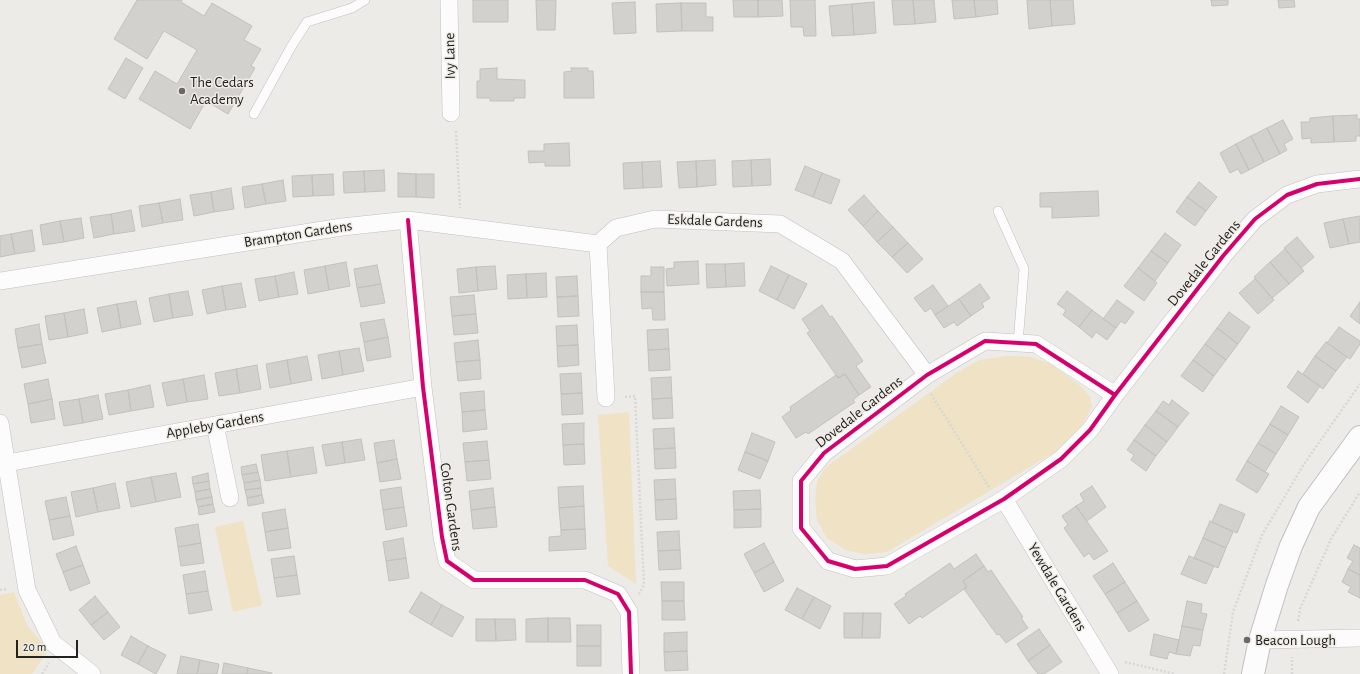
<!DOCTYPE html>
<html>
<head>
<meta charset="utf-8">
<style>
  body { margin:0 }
  #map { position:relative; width:1360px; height:674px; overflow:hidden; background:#edebe8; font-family:"Alegreya Sans",sans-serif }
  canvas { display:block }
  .scale { position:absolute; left:16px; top:640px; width:62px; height:18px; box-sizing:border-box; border:2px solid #232220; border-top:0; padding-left:5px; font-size:12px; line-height:14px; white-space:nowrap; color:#232220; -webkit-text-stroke:3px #efece6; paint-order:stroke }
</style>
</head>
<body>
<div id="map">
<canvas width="1360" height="674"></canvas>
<div class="scale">20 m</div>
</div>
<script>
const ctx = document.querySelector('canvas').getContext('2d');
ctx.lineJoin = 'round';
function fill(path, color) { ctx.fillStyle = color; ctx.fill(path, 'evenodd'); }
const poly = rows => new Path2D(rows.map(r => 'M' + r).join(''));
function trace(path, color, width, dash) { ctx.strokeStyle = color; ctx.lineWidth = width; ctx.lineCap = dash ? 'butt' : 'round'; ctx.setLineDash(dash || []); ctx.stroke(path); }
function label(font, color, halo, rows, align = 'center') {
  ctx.font = font + ' "Alegreya Sans",sans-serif'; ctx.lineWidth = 3; ctx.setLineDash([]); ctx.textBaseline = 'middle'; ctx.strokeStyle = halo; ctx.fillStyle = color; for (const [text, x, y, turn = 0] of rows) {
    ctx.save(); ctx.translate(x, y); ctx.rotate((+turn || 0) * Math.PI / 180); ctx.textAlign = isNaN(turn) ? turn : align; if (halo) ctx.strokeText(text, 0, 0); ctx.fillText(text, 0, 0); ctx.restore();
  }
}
fill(poly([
  [1007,356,1031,357,1051,364,1082,387,1090,397,1092,407,1081,426,1055,452,887,552,864,554,846,550,827,538,817,520,815,501,817,481,825,468,958,372,980,360],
  [629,412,636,584,608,566,598,415],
  [243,521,262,605,233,612,215,527],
  [14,592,27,625,48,650,32,674,0,674,0,595]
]), '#efe2c5');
const building = poly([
  [137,0,182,0,181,2,204,16,212,3,252,26,244,40,261,49,251,66,255,68,228,114,206,101,190,129,139,99,155,71,177,84,197,50,164,31,147,59,114,39,137,0],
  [473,0,508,0,508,22,473,22,473,0],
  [536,0,556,0,555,30,537,30,536,0],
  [733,0,758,0,758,17,734,17,733,0],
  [758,0,782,0,783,16,758,17,758,0],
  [790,0,815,0,816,36,804,36,803,27,791,27,790,0],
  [892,0,913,0,915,24,894,25,892,0],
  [913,0,934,0,936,22,915,24,913,0],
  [952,0,974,0,976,17,954,19,952,0],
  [974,0,997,0,998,14,976,17,974,0],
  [1027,0,1050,0,1052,26,1029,29,1027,0],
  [1050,0,1073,0,1075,24,1052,26,1050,0],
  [1211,0,1228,0,1228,5,1212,6,1211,0],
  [1278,0,1294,0,1295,7,1279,8,1278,0],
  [635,2,636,33,614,34,612,3,635,2],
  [874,2,876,33,854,35,852,4,874,2],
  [681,3,706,3,706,17,713,17,713,31,682,31,681,3],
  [681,3,682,31,657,32,656,4,681,3],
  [852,4,854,35,832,36,829,6,852,4],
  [126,58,143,68,125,99,108,89,126,58],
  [497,68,497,79,525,80,525,98,514,98,514,101,490,101,490,98,477,98,477,81,480,81,480,69,497,68],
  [571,68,588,68,588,71,593,71,594,98,564,98,564,72,572,71,571,68],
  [1357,115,1357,119,1360,119,1360,136,1356,136,1356,141,1334,142,1333,116,1357,115],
  [1333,116,1334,142,1311,143,1311,138,1302,139,1301,122,1310,122,1310,118,1333,116],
  [1283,120,1293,139,1284,144,1287,150,1280,154,1267,128,1283,120],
  [1267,128,1280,154,1264,162,1251,136,1267,128],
  [1251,136,1264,162,1249,170,1236,144,1251,136],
  [569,143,570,166,545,166,545,162,529,163,528,151,544,151,544,144,569,143],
  [1236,144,1249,170,1241,174,1238,169,1230,173,1220,153,1236,144],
  [770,159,771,185,752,186,751,160,770,159],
  [715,160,716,185,697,187,696,161,715,160],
  [751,160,752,186,733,187,732,161,751,160],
  [660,161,662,187,643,188,642,162,660,161],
  [696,161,697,187,679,188,677,162,696,161],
  [642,162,643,188,624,189,623,163,642,162],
  [805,166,822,173,813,197,795,190,805,166],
  [384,170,385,191,365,192,364,171,384,170],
  [364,171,365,192,344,193,343,172,364,171],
  [398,173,416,174,416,197,398,197,398,173],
  [822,173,840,180,831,204,813,197,822,173],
  [333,174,334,195,313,196,312,175,333,174],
  [416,174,434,174,434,198,416,197,416,174],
  [312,175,313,196,293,197,292,176,312,175],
  [283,180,286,201,266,204,262,184,283,180],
  [1199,182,1217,197,1206,211,1187,197,1199,182],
  [262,184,266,204,245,208,242,187,262,184],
  [231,188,234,209,214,212,211,192,231,188],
  [1098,191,1099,216,1052,218,1052,207,1040,207,1040,193,1098,191],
  [211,192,214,212,194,216,190,195,211,192],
  [864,195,878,211,863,226,848,210,864,195],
  [1187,197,1206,211,1195,226,1176,212,1187,197],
  [180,199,183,220,163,223,159,203,180,199],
  [159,203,163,223,142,227,139,206,159,203],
  [131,210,135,231,114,234,111,214,131,210],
  [878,211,893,227,877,242,863,226,878,211],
  [111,214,114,234,94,238,90,217,111,214],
  [1360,216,1360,242,1349,244,1343,219,1360,216],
  [81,218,84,238,64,242,60,221,81,218],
  [1343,219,1349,244,1330,248,1324,223,1343,219],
  [60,221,64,242,43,245,40,225,60,221],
  [893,227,908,243,892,257,877,242,893,227],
  [32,230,35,251,15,254,11,234,32,230],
  [1165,233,1181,245,1168,263,1151,251,1165,233],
  [11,234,15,254,0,257,0,236,11,234],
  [1297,237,1314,257,1301,268,1284,248,1297,237],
  [908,243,923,259,907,273,892,257,908,243],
  [1285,249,1304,271,1289,284,1270,262,1285,249],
  [1151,251,1168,263,1155,281,1138,268,1151,251],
  [698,261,699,284,667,286,666,269,674,268,674,262,698,261],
  [346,262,350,286,329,290,325,266,346,262],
  [1270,262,1289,284,1272,298,1254,277,1270,262],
  [744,263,745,286,726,287,725,264,744,263],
  [706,264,725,264,726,287,707,288,706,264],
  [377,265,381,284,357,288,354,269,377,265],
  [325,266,329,290,308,294,304,270,325,266],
  [495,266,497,289,478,291,476,267,495,266],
  [771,266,789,275,777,300,759,291,771,266],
  [476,267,478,291,459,293,457,269,476,267],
  [651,267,664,267,664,292,641,292,641,276,651,276,651,267],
  [1138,268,1157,283,1144,301,1124,286,1138,268],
  [294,272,298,294,279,297,275,276,294,272],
  [546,273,547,297,527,298,526,274,546,273],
  [526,274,527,298,508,299,507,275,526,274],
  [789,275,807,284,794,309,777,300,789,275],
  [275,276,279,297,259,301,255,279,275,276],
  [577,276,578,296,557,297,556,277,577,276],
  [1255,279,1274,300,1258,314,1239,293,1255,279],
  [241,283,246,307,226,310,222,286,241,283],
  [381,284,385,303,361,307,357,288,381,284],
  [980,284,990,298,982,303,984,307,971,316,959,299,980,284],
  [933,285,948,306,935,315,931,308,925,312,914,298,933,285],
  [222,286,226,310,207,314,202,290,222,286],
  [188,291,193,315,173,318,169,294,188,291],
  [1067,291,1092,310,1079,327,1063,315,1066,310,1057,304,1067,291],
  [641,292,664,292,665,320,653,320,652,308,642,309,641,292],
  [169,294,173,318,154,322,149,298,169,294],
  [474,295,476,314,452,316,450,297,474,295],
  [578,296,579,316,558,317,557,297,578,296],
  [959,299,971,316,957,326,954,322,944,328,935,315,959,299],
  [1117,300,1134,312,1125,324,1121,321,1116,328,1103,319,1117,300],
  [136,301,141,324,121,328,117,304,136,301],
  [1360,302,1360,324,1350,316,1360,302],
  [117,304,121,328,102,332,97,308,117,304],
  [822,305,830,317,832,316,863,361,856,366,871,387,859,395,845,374,838,378,807,333,810,331,802,319,822,305],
  [84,309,88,333,68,337,64,313,84,309],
  [1092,310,1116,328,1107,340,1096,332,1092,338,1079,327,1092,310],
  [1229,312,1250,327,1238,344,1217,328,1229,312],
  [64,313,68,337,49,340,45,316,64,313],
  [476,314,478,333,454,335,452,316,476,314],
  [384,319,388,337,364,342,360,323,384,319],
  [39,324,42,344,18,348,15,329,39,324],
  [577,325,578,345,557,346,556,326,577,325],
  [1339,327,1360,341,1360,344,1350,359,1327,343,1339,327],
  [1217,328,1238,344,1226,360,1205,344,1217,328],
  [668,329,669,349,648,350,647,330,668,329],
  [388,337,391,357,367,361,364,342,388,337],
  [478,340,480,360,456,362,454,343,478,340],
  [1326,342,1347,357,1336,371,1315,356,1326,342],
  [42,344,46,363,22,368,18,348,42,344],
  [1205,344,1226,360,1214,376,1193,360,1205,344],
  [578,345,579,365,558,367,557,346,578,345],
  [359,348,364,371,343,375,339,351,359,348],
  [669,349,670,370,649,371,648,350,669,349],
  [339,351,343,375,322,379,318,355,339,351],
  [307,356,312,380,291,384,287,360,307,356],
  [1315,356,1336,371,1323,389,1303,374,1315,356],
  [287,360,291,384,270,388,266,364,287,360],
  [480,360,481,379,458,381,456,362,480,360],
  [1193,360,1214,376,1203,392,1181,376,1193,360],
  [257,365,261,389,240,393,236,369,257,365],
  [236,369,240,393,219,396,215,373,236,369],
  [1298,371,1320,386,1308,403,1287,387,1298,371],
  [581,373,582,393,561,394,560,374,581,373],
  [845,374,859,395,853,400,855,402,808,434,806,432,796,438,782,417,791,410,790,407,836,375,838,378,845,374],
  [204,375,208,399,187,402,183,379,204,375],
  [671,377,672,398,652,399,651,378,671,377],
  [48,379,52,399,28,404,24,384,48,379],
  [183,379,187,402,167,406,162,383,183,379],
  [150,385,154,407,131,411,128,390,150,385],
  [128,390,131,411,109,415,105,394,128,390],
  [484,391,485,410,462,412,460,393,484,391],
  [582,393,583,414,562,415,561,394,582,393],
  [98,395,103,419,83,423,79,399,98,395],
  [672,398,673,418,653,419,652,399,672,398],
  [52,399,55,419,31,423,28,404,52,399],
  [79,399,83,423,64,426,59,402,79,399],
  [1172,400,1189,413,1178,427,1156,411,1163,401,1169,405,1172,400],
  [1281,406,1299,417,1288,435,1270,424,1281,406],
  [485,410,487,429,463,432,462,412,485,410],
  [1156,411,1178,427,1167,442,1145,425,1156,411],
  [584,423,584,444,563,445,562,424,584,423],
  [1270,424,1288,435,1276,454,1258,443,1270,424],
  [1145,425,1167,442,1156,456,1134,440,1145,425],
  [674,428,675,448,654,449,653,429,674,428],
  [752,433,775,442,768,461,745,452,752,433],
  [361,439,365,460,345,463,342,442,361,439],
  [394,440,397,459,377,463,374,443,394,440],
  [1134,440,1156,456,1146,471,1131,460,1134,455,1127,450,1134,440],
  [487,441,489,460,465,462,463,443,487,441],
  [342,442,345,463,326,466,322,445,342,442],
  [1258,443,1276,454,1265,472,1247,461,1258,443],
  [584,444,585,464,564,465,563,445,584,444],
  [313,447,317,473,291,477,287,451,313,447],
  [675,448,676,468,655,469,654,449,675,448],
  [287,451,291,477,265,481,261,455,287,451],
  [745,452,768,461,760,479,738,470,745,452],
  [397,459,401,479,380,482,377,463,397,459],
  [489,460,491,479,467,481,465,462,489,460],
  [1247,461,1269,474,1257,493,1236,480,1247,461],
  [256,464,258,472,242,475,241,467,256,464],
  [258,472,260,480,244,483,242,475,258,472],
  [176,473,181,497,156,502,151,477,176,473],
  [208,473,209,481,193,484,192,477,208,473],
  [151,477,156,502,131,507,126,482,151,477],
  [675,479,676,499,655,500,654,480,675,479],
  [260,480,261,488,245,490,244,483,260,480],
  [209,481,210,489,195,492,193,484,209,481],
  [115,483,120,508,98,512,93,488,115,483],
  [583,486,584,506,559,508,558,487,583,486],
  [1092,486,1106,507,1087,521,1076,506,1084,501,1080,494,1092,486],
  [401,487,404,507,383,510,380,490,401,487],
  [93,488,98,512,76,517,71,492,93,488],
  [261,488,262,495,247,498,245,490,261,488],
  [493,488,495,507,471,510,469,491,493,488],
  [210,489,212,497,196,500,195,492,210,489],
  [760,490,761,509,734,510,733,491,760,490],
  [262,495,264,503,248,506,247,498,262,495],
  [66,497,70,516,49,520,45,501,66,497],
  [212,497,213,504,198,507,196,500,212,497],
  [676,499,677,519,656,520,655,500,676,499],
  [213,504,215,512,199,515,198,507,213,504],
  [1220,504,1245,514,1237,533,1212,522,1220,504],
  [584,506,585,529,561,530,559,508,584,506],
  [1076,506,1108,551,1094,560,1089,553,1084,557,1064,528,1068,525,1062,516,1076,506],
  [404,507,407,526,386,530,383,510,404,507],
  [495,507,497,527,473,529,471,510,495,507],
  [285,509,288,528,265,532,262,513,285,509],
  [761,509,761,527,734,528,734,510,761,509],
  [70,516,74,535,53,540,49,520,70,516],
  [1210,521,1233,532,1226,548,1203,538,1210,521],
  [198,524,201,543,178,547,175,528,198,524],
  [288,528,291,548,268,551,265,532,288,528],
  [585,529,586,549,549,551,549,537,561,536,561,530,585,529],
  [679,531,680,550,658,551,657,532,679,531],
  [403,538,406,558,386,561,383,542,403,538],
  [1203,538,1226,548,1218,568,1194,558,1203,538],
  [201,543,204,563,181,566,178,547,201,543],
  [764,543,774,562,754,573,744,554,764,543],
  [1354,545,1360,548,1360,575,1348,569,1353,561,1347,558,1354,545],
  [76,546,83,565,63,572,56,554,76,546],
  [680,550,681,569,659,570,658,551,680,550],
  [976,554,984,566,963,581,967,587,922,618,920,616,909,624,894,604,906,596,905,594,950,563,954,569,976,554],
  [294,556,297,575,274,578,271,559,294,556],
  [1189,556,1214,566,1206,584,1181,574,1189,556],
  [406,558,409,578,389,581,386,561,406,558],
  [774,562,784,581,764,592,754,573,774,562],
  [1113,563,1125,582,1105,594,1093,576,1113,563],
  [83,565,90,583,70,591,63,572,83,565],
  [984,566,988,572,991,570,1023,617,1021,618,1028,628,1006,643,999,634,997,635,964,589,967,587,963,581,984,566],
  [1348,569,1360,575,1360,598,1348,592,1351,587,1342,582,1348,569],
  [205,571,208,591,186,594,183,575,205,571],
  [297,575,300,594,277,597,274,578,297,575],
  [661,582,684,582,684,601,662,601,661,582],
  [1125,582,1137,601,1117,613,1105,594,1125,582],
  [797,588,814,597,802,619,785,610,797,588],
  [208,591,212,610,189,614,186,594,208,591],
  [421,592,442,605,431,625,409,612,421,592],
  [95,596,108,612,91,625,79,610,95,596],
  [814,597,831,606,820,629,802,619,814,597],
  [662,601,684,601,685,620,662,620,662,601],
  [1137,601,1149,620,1129,632,1117,613,1137,601],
  [1187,601,1202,604,1201,613,1207,614,1203,630,1182,626,1187,601],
  [442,605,464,617,452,637,431,625,442,605],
  [108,612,120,627,104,640,91,625,108,612],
  [844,613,863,613,862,638,844,638,844,613],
  [863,613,881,613,880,638,862,638,863,613],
  [548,618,570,618,571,642,548,642,548,618],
  [548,618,548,642,526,642,526,619,548,618],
  [476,619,495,619,496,641,476,641,476,619],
  [495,619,515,619,516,640,496,641,495,619],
  [577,625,601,625,601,646,577,646,577,625],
  [1182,626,1203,630,1200,646,1193,645,1190,656,1176,654,1182,626],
  [1039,629,1050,645,1028,661,1017,644,1039,629],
  [687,632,687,651,664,652,664,633,687,632],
  [1154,634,1179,640,1176,654,1169,652,1167,659,1150,655,1154,634],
  [131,636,148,646,138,664,121,655,131,636],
  [1050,645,1062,662,1044,674,1038,674,1028,661,1050,645],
  [148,646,166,655,156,674,138,664,148,646],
  [577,646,601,646,601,666,577,666,577,646],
  [687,651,688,670,665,671,664,652,687,651],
  [181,656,200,660,197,674,177,674,181,656],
  [200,660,219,664,217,674,197,674,200,660],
  [224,663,248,668,247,674,222,674,224,663],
  [248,668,272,673,272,674,247,674,248,668]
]);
fill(building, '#d2d1ce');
trace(building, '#c2c1be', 1);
const lane = poly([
  [254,114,291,47,307,22,352,8,365,0],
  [998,211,1024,269,1018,343]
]);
const street = poly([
  [449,0,451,113],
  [408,220,423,387,442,537,447,561,474,580,585,580,618,594,629,612,631,674],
  [0,281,342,227,408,220,598,244],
  [1115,395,1036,344,985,341,927,375,824,453,801,481,801,528,828,561,855,569,887,566,1004,499,1061,459,1090,430,1115,395,1223,256,1255,219,1287,195,1317,184,1360,179],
  [606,398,598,244,616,228,655,219,780,224,842,261,927,375],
  [0,423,27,590,53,643,92,674],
  [215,425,230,498],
  [7,463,423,387],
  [1004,499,1110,674],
  [1260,640,1360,638]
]);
const secondary = poly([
  [1253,674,1260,640,1277,585,1291,546,1309,507,1360,437]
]);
trace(lane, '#c2c0be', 10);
trace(street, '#c2c0be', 18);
trace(secondary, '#c2c0be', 24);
trace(poly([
  [456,131,460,208],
  [931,394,989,487],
  [625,397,635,396,644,585,639,594],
  [0,590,7,589],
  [1298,621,1300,609,1331,539,1360,492],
  [1125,662,1175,674],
  [42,674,49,663],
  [1224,674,1233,612,1262,535,1304,464,1360,384],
  [1292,674,1292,657]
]), '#d7d7d5', 2.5, [2, 2]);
trace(lane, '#fcfcfc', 9);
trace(street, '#fcfcfc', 17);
trace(secondary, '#fcfcfc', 22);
trace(poly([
  [408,220,423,387,442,537,447,561,474,580,585,580,618,594,629,612,631,674],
  [1115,395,1036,344,985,341,927,375,824,453,801,481,801,528,828,561,855,569,887,566,1004,499,1061,459,1090,430,1115,395,1223,256,1255,219,1287,195,1317,184,1360,179]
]), '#d6006c', 4);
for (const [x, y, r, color] of [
  [182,91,4,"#6a6866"],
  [1247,640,4,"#6a6866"]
]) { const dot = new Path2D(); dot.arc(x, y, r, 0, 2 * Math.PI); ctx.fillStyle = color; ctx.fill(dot); trace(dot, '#efece6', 1.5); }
label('15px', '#232220', '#efece6', [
  ["Ivy Lane",450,56,-91],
  ["Eskdale Gardens",715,221,2],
  ["Brampton Gardens",298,234,-9],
  ["Dovedale Gardens",1204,263,-51],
  ["Dovedale Gardens",859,412,-38],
  ["Appleby Gardens",215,425,-10],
  ["Colton Gardens",451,507,82],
  ["Yewdale Gardens",1057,587,59]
]);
label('15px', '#232220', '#efece6', [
  ["The Cedars",190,82],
  ["Academy",190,99],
  ["Beacon Lough",1255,640]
], 'left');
</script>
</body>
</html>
